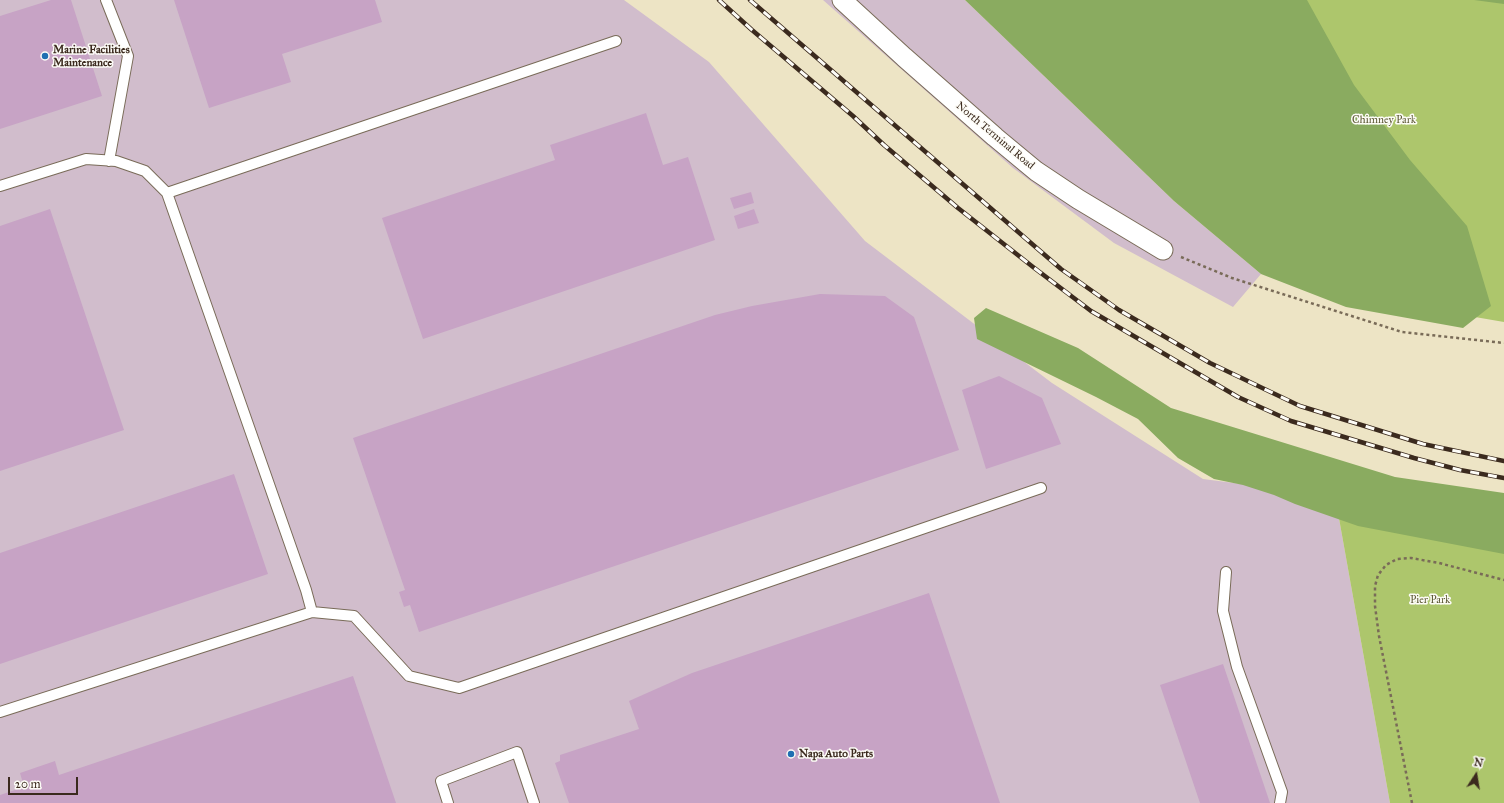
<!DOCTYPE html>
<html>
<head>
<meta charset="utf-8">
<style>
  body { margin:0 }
  #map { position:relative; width:1504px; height:803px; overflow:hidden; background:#ede4c5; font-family:"IM FELL Great Primer",serif }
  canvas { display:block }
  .north { position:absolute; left:1456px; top:755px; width:40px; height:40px; -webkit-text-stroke:3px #fdfcf7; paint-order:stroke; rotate:12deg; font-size:11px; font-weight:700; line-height:16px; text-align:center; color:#3b2a1e }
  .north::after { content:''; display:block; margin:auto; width:14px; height:18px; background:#3b2a1e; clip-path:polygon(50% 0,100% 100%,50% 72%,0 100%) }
  .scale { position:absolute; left:8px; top:777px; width:70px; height:18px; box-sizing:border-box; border:2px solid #3b2a1e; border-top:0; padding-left:5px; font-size:12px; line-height:14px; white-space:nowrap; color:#3b2a1e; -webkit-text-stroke:3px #fdfcf7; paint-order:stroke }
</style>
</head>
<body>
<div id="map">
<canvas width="1504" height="803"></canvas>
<div class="north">N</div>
<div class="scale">20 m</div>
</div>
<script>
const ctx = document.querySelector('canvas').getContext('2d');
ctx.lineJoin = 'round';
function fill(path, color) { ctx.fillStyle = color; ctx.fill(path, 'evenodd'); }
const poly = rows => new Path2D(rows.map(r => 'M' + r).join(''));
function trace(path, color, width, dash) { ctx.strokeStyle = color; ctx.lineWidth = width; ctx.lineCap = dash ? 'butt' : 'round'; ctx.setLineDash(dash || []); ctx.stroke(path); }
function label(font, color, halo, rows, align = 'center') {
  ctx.font = font + ' "IM FELL Great Primer",serif'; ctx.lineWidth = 3; ctx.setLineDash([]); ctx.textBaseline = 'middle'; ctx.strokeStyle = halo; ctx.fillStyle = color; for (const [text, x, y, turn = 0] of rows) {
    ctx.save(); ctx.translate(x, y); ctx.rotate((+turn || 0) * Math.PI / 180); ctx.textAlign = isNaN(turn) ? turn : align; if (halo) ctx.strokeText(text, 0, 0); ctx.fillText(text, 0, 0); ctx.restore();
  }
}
fill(poly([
  [0,0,624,0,709,62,865,241,1052,383,1203,479,1335,496,1390,803,0,803],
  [823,0,965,0,1174,201,1261,274,1233,307,1114,243,1013,168]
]), '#d1bdcc');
fill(poly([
  [1241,0,1504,0,1504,322,1475,317],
  [1335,496,1504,537,1504,803,1390,803]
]), '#adc66c');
fill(poly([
  [965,0,1307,0,1354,85,1410,160,1467,226,1491,306,1463,328,1346,307,1261,274,1174,201],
  [1474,0,1504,0,1504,4],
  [986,308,1078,348,1171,408,1395,477,1504,493,1504,554,1358,526,1295,504,1274,495,1243,485,1214,479,1178,458,1138,419,1096,397,977,339,974,318]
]), '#8aab60');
fill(poly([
  [51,0,71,0,102,96,0,129,0,16],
  [174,0,375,0,382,22,282,54,291,82,209,108],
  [646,113,663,165,688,157,715,240,423,339,382,218,555,160,550,145],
  [751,192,754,203,734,209,730,198],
  [50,209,124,430,0,471,0,226],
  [754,209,759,223,738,229,734,216],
  [820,294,885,296,914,317,959,450,419,632,410,605,404,607,399,592,405,590,353,438,715,315,752,306],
  [999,376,1042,398,1061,444,986,469,962,390],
  [234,474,268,574,0,664,0,553],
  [929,593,1000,803,569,803,555,763,560,761,560,755,639,729,629,701,692,673],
  [1223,664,1270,803,1200,803,1160,685],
  [353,676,396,803,0,803,0,795,24,787,20,773,55,761,59,775]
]), '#c7a3c5');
const service = poly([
  [106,0,128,56,109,161],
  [0,186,86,159,116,161,145,171,167,193,306,590,312,612],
  [167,193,616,41],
  [1226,572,1223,611,1237,667,1282,792,1280,803],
  [0,712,312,612,354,616,409,676,459,688,1041,488],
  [448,803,441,781,517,752,534,803]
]);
const minor = poly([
  [842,0,904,57,995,137,1036,171,1078,199,1163,250]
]);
trace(service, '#796b58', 12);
trace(minor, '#796b58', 21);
trace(poly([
  [1181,257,1232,278,1402,332,1504,343],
  [1412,803,1379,636,1375,606,1375,586,1378,575,1386,565,1397,559,1411,558,1439,563,1504,580]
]), '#796b58', 2.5, [3, 3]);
trace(service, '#fff', 10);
trace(minor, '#fff', 19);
const rail = poly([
  [719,0,752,30,853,116,884,145,958,208,1033,267,1091,311,1238,397,1291,421,1414,458,1460,470,1504,478],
  [750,0,1061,269,1119,310,1210,363,1300,406,1423,444,1504,461]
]);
trace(rail, '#3b2a1e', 4.5);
trace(rail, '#fdfcf7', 3, [9]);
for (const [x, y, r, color] of [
  [45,56,4,"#1f6fb2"],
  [791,754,4,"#1f6fb2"]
]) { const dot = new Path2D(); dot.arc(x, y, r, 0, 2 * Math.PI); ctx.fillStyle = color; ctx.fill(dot); trace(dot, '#fdfcf7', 1.5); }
label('bold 11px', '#3b2a1e', '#fdfcf7', [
  ["Marine Facilities",53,50],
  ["Maintenance",53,63],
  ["Napa Auto Parts",799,754]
], 'left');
label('11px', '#5d5935', '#fdfcf7', [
  ["Chimney Park",1384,120],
  ["Pier Park",1430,600]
]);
label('11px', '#3b2a1e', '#fdfcf7', [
  ["North Terminal Road",995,136,40]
]);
</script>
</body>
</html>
